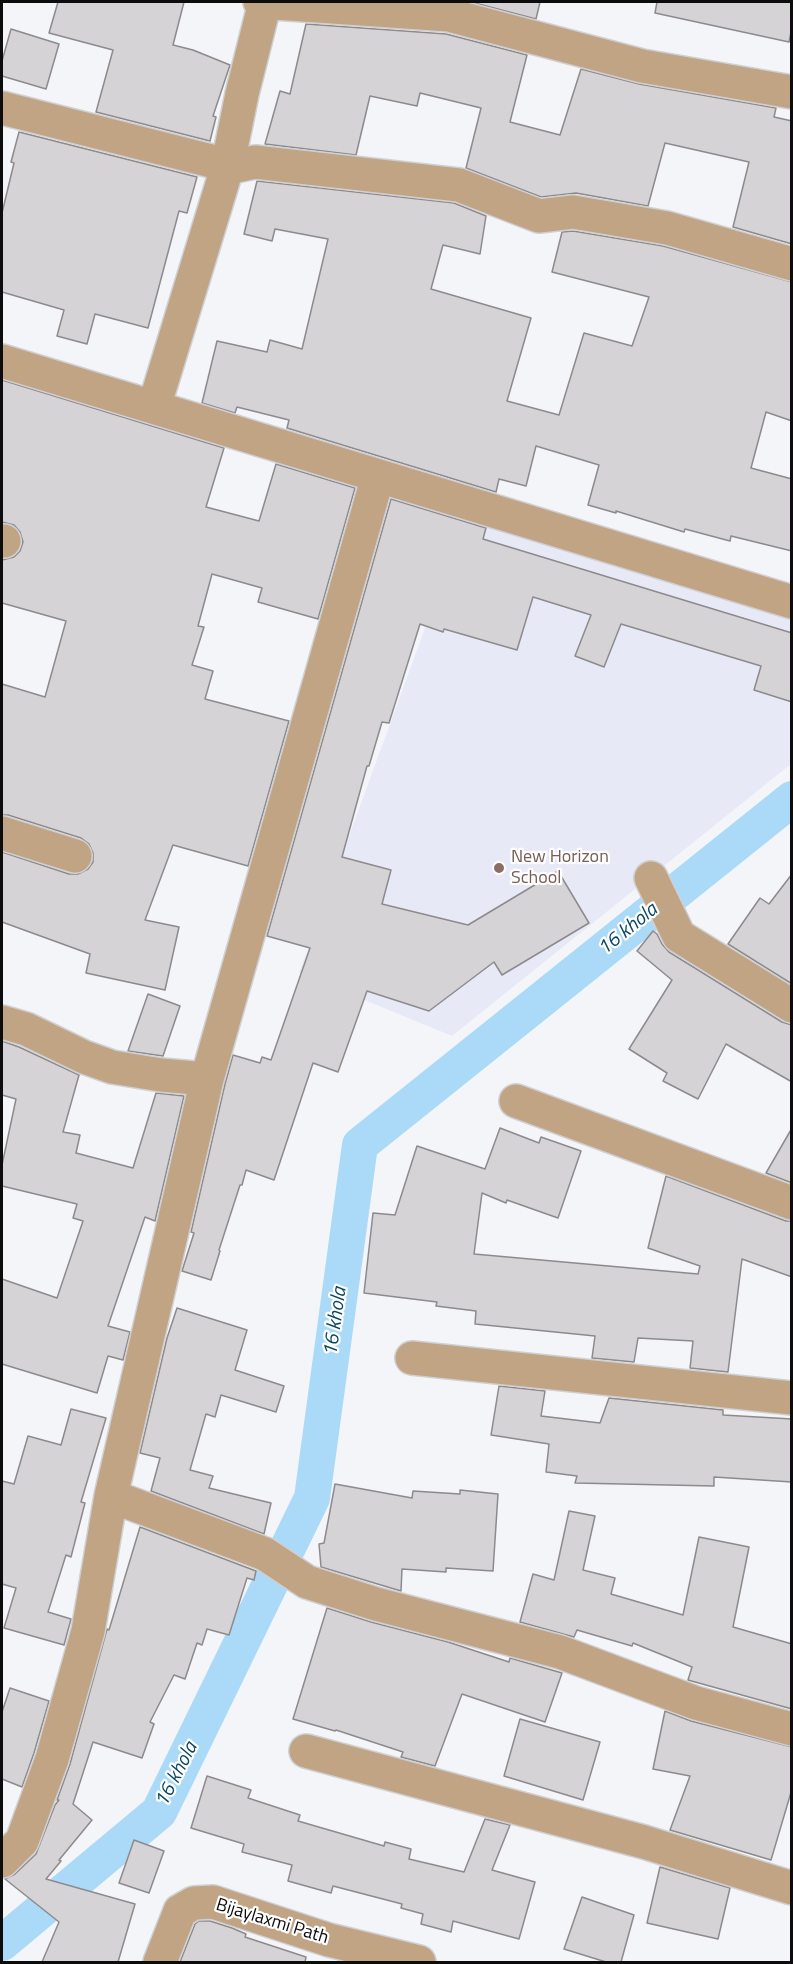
<!DOCTYPE html>
<html>
<head>
<meta charset="utf-8">
<style>
  body { margin:0 }
  #map { position:relative; width:793px; height:1964px; overflow:hidden; background:#f4f5f9; font-family:"Titillium Web",sans-serif }
  canvas { display:block }
  .frame { position:absolute; inset:0; border:3px solid #0c0c0d; pointer-events:none }
</style>
</head>
<body>
<div id="map">
<canvas width="793" height="1964"></canvas>
<div class="frame"></div>
</div>
<script>
const ctx = document.querySelector('canvas').getContext('2d');
ctx.lineJoin = 'round';
function fill(path, color) { ctx.fillStyle = color; ctx.fill(path, 'evenodd'); }
const poly = rows => new Path2D(rows.map(r => 'M' + r).join(''));
function trace(path, color, width, dash) { ctx.strokeStyle = color; ctx.lineWidth = width; ctx.lineCap = dash ? 'butt' : 'round'; ctx.setLineDash(dash || []); ctx.stroke(path); }
function label(font, color, halo, rows, align = 'center') {
  ctx.font = font + ' "Titillium Web",sans-serif'; ctx.lineWidth = 4.5; ctx.setLineDash([]); ctx.textBaseline = 'middle'; ctx.strokeStyle = halo; ctx.fillStyle = color; for (const [text, x, y, turn = 0] of rows) {
    ctx.save(); ctx.translate(x, y); ctx.rotate((+turn || 0) * Math.PI / 180); ctx.textAlign = isNaN(turn) ? turn : align; if (halo) ctx.strokeText(text, 0, 0); ctx.fillText(text, 0, 0); ctx.restore();
  }
}
fill(poly([
  [466,516,791,617,791,764,452,1036,299,973]
]), '#e7eaf6');
trace(poly([
  [2,1943,159,1812,312,1498,360,1145,792,799]
]), '#abdaf9', 36);
const building = poly([
  [58,2,184,2,173,45,193,50,230,65,213,116,216,117,210,141,96,112,113,50,49,33,58,2],
  [471,2,540,2,536,19,471,2],
  [657,2,792,2,792,27,789,42,655,13,657,2],
  [306,24,446,34,527,55,510,122,560,135,581,69,639,84,776,108,774,117,792,121,792,244,733,227,749,162,665,143,648,206,576,193,541,197,466,168,481,108,420,93,417,106,370,96,356,155,265,144,280,91,290,94,306,24],
  [11,29,59,44,46,89,2,76,2,61,11,29],
  [19,132,197,177,187,213,179,211,148,328,95,314,87,344,57,336,64,310,2,292,2,213,14,163,11,162,19,132],
  [257,181,454,203,486,216,480,254,443,245,431,289,531,318,507,401,559,415,584,333,632,346,649,297,552,272,562,232,573,231,663,246,792,282,792,421,766,412,751,468,792,479,792,551,731,536,730,541,685,529,684,532,616,511,616,513,588,505,599,465,536,446,526,486,499,479,496,492,287,428,289,420,237,407,235,413,202,403,217,341,267,352,270,340,302,349,328,239,275,229,272,241,244,234,257,181],
  [2,380,224,448,206,507,259,521,276,464,355,488,318,619,258,602,262,588,212,574,198,626,204,627,192,665,213,671,205,699,289,721,248,866,173,845,145,920,179,927,165,990,86,973,90,954,2,922,2,852,69,874,78,874,88,869,93,862,93,853,89,844,81,838,8,815,2,815,2,684,45,697,66,621,2,603,2,560,14,557,20,551,23,542,20,532,14,525,2,522,2,380],
  [391,499,486,528,483,539,792,633,792,702,754,690,761,666,621,624,604,667,575,656,591,615,533,597,517,650,444,629,443,632,420,624,389,723,382,722,369,766,367,766,342,857,391,870,382,904,468,925,558,871,589,923,502,975,494,962,429,1011,367,991,338,1072,313,1063,274,1180,246,1170,242,1185,240,1185,219,1250,220,1251,211,1280,182,1271,194,1233,191,1232,225,1084,233,1055,260,1063,262,1057,271,1060,310,948,267,936,391,499],
  [792,874,792,984,728,944,760,898,769,904,792,874],
  [653,931,657,934,662,944,669,952,782,1022,792,1025,792,1082,726,1044,698,1099,663,1081,667,1073,629,1049,672,980,637,951,653,931],
  [148,994,180,1006,163,1056,128,1051,148,994],
  [2,1041,19,1047,79,1075,63,1132,80,1135,76,1153,133,1168,156,1093,184,1096,155,1221,145,1217,108,1326,130,1332,123,1360,108,1356,97,1393,2,1364,2,1279,57,1298,83,1221,73,1218,77,1204,2,1186,2,1165,16,1099,2,1095,2,1041],
  [500,1128,539,1143,541,1137,581,1151,558,1218,507,1200,506,1203,482,1193,474,1254,698,1274,700,1266,648,1248,666,1176,786,1221,792,1221,792,1277,742,1259,728,1372,690,1368,693,1341,638,1338,634,1362,592,1358,595,1336,475,1324,476,1311,436,1306,437,1302,364,1293,373,1213,395,1215,417,1146,485,1169,500,1128],
  [792,1128,792,1183,766,1173,792,1128],
  [177,1308,247,1330,235,1370,284,1386,276,1412,221,1395,215,1417,206,1414,190,1470,213,1476,209,1488,271,1503,264,1534,151,1491,160,1458,140,1453,167,1338,177,1308],
  [499,1386,545,1391,541,1416,600,1423,609,1398,723,1410,723,1415,792,1419,792,1482,714,1477,714,1486,575,1483,577,1476,546,1472,549,1444,491,1435,499,1386],
  [71,1409,106,1418,81,1502,85,1503,71,1557,66,1555,48,1612,71,1619,64,1645,4,1628,16,1588,2,1584,2,1481,14,1484,28,1436,61,1445,71,1409],
  [335,1484,412,1498,413,1491,460,1494,460,1490,498,1494,493,1571,446,1568,446,1572,402,1569,401,1591,321,1567,319,1544,324,1543,335,1484],
  [569,1511,595,1516,583,1570,615,1578,611,1594,683,1615,699,1537,749,1547,733,1627,792,1644,792,1709,688,1680,692,1667,633,1643,632,1646,577,1630,574,1637,520,1622,533,1574,554,1580,569,1511],
  [140,1527,256,1571,254,1580,247,1578,229,1635,207,1629,202,1645,197,1643,185,1679,174,1675,150,1722,154,1724,142,1758,93,1742,73,1804,92,1820,59,1860,61,1861,46,1879,135,1904,118,1962,42,1962,59,1922,5,1879,15,1874,36,1854,55,1805,59,1800,57,1800,70,1764,107,1629,109,1630,140,1527],
  [327,1608,371,1622,448,1642,509,1662,510,1658,562,1673,545,1722,462,1694,435,1766,401,1757,403,1752,336,1730,335,1731,293,1719,327,1608],
  [10,1688,49,1701,34,1753,22,1787,2,1779,2,1712,10,1688],
  [665,1711,691,1721,792,1747,792,1789,771,1860,670,1830,690,1776,653,1769,665,1711],
  [520,1719,600,1742,583,1800,504,1776,520,1719],
  [207,1776,251,1790,248,1798,300,1815,298,1821,384,1846,385,1842,411,1849,409,1859,464,1872,485,1819,510,1825,492,1870,535,1882,519,1939,453,1921,451,1932,421,1924,423,1914,401,1908,402,1904,333,1886,331,1893,288,1881,292,1865,242,1852,244,1844,191,1828,207,1776],
  [134,1840,164,1851,149,1893,119,1883,134,1840],
  [660,1867,730,1888,718,1939,647,1923,660,1867],
  [582,1897,634,1915,621,1962,606,1962,564,1949,582,1897],
  [199,1921,210,1921,232,1928,246,1934,245,1937,306,1957,305,1962,180,1962,195,1924,199,1921]
]);
fill(building, '#d6d3d6');
trace(building, '#8d8a8d', 1.5);
const street = poly([
  [260,2,449,15,642,66,792,92],
  [2,108,227,165],
  [227,168,255,162,459,185,539,216,573,212,667,228,792,264],
  [2,361,792,602],
  [154,407,227,168,242,94,265,2],
  [2,541,4,541],
  [2,833,75,856],
  [651,878,679,936,792,1006],
  [2,1022,26,1029,84,1057,112,1067,161,1075,207,1079],
  [516,1101,792,1203],
  [412,1358,792,1398],
  [111,1496,265,1554,307,1582,376,1604,560,1652,696,1703,792,1729],
  [306,1751,644,1842,792,1888],
  [2,1861,22,1841,52,1759,88,1631,111,1496,207,1079,378,476],
  [160,1962,180,1911,194,1903,213,1902,329,1940,419,1962]
]);
trace(street, '#cfd0d3', 36);
trace(street, '#c1a484', 33);
for (const [x, y, r, color] of [
  [499,868,6,"#8d6e63"]
]) { const dot = new Path2D(); dot.arc(x, y, r, 0, 2 * Math.PI); ctx.fillStyle = color; ctx.fill(dot); trace(dot, '#fff', 2); }
label('18px', '#785e54', '#fff', [
  ["New Horizon",511,858],
  ["School",511,879]
], 'left');
label('18px', '#0c0c0d', '#fff', [
  ["Bijaylaxmi Path",272,1922,17]
]);
label('italic 20px', '#0a4663', '#fff', [
  ["16 khola",628,930,-39],
  ["16 khola",336,1322,-82],
  ["16 khola",177,1775,-63]
]);
</script>
</body>
</html>
